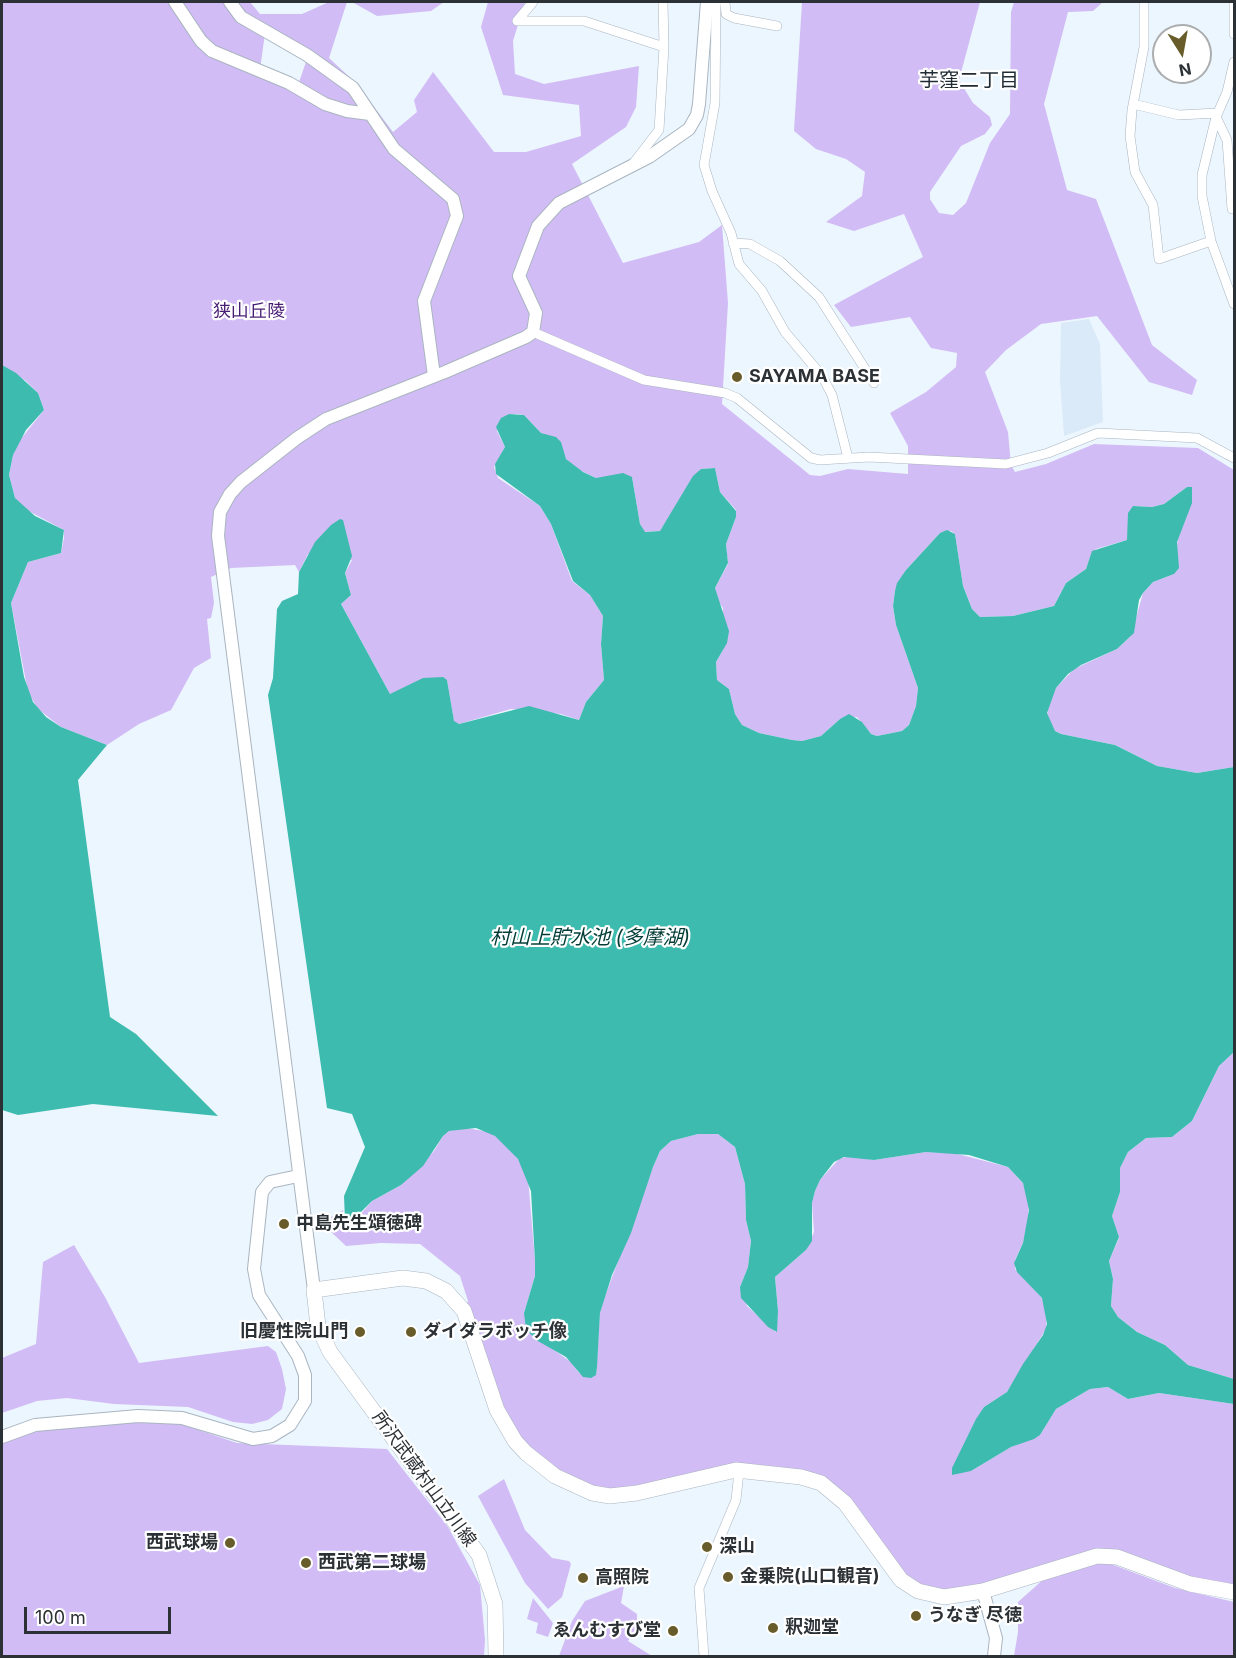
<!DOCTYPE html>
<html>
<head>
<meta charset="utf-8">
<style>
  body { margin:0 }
  #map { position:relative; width:1236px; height:1658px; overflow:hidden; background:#ecf6ff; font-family:Inter,sans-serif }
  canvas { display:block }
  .frame { position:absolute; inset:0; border:3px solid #2c3135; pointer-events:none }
  .north { position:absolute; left:1152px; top:24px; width:60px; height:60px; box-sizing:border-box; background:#fff; border:2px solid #abadae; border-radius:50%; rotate:169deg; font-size:16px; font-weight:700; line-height:24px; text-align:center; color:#2c3135 }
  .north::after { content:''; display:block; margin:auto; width:21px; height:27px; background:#685d2a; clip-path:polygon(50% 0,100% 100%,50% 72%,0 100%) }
  .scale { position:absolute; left:24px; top:1607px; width:147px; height:27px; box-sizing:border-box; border:3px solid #2c3135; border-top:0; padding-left:8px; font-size:18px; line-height:21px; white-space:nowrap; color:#2c3135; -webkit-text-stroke:4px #fff; paint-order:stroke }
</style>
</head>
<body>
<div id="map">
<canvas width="1236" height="1658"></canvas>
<div class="frame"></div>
<div class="north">N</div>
<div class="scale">100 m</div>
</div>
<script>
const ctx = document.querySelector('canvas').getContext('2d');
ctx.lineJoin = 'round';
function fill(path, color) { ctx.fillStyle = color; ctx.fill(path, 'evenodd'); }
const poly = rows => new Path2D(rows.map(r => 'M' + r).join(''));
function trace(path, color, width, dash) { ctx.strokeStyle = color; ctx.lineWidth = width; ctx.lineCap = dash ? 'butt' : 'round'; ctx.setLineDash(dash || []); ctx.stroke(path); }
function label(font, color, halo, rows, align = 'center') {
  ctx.font = font + ' Inter,"Noto Sans JP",sans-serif'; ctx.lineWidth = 4.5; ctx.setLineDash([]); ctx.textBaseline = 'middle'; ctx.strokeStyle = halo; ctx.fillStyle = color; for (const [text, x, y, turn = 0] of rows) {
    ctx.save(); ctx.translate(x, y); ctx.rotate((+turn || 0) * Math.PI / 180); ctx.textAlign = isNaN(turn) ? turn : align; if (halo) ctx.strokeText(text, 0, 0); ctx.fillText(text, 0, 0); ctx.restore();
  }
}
fill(poly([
  [1089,319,1100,344,1103,422,1064,436,1060,381,1061,323]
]), '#dbeaf8');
fill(poly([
  [2,2,250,2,260,14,302,14,329,2,347,2,329,58,356,83,393,132,417,112,414,100,433,72,494,152,526,152,581,136,579,105,503,95,481,27,488,2,525,2,513,41,515,74,544,84,639,66,636,107,626,127,572,164,623,263,699,242,722,225,728,303,722,404,810,475,820,476,848,469,908,474,908,446,890,413,926,392,956,367,957,353,931,348,910,317,851,327,834,305,923,257,904,214,854,231,826,222,862,196,865,172,846,159,816,149,794,131,802,2,980,2,959,80,973,103,990,117,992,125,985,134,961,146,930,192,930,199,939,213,953,215,966,203,990,143,1010,114,1011,12,1014,2,1103,2,1093,11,1068,12,1044,104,1067,190,1096,199,1152,345,1197,380,1192,395,1149,382,1097,316,1041,324,1006,350,985,372,1008,432,1011,465,1015,472,1046,464,1094,444,1198,448,1234,470,1234,767,1197,773,1157,766,1115,745,1061,734,1055,731,1047,718,1048,706,1056,688,1074,669,1117,649,1131,636,1143,593,1153,582,1174,574,1178,536,1187,515,1187,487,1164,504,1152,507,1133,506,1127,540,1096,549,1091,555,1086,569,1066,583,1054,606,1013,616,980,617,972,609,963,586,955,534,951,531,940,533,906,570,895,591,893,606,896,625,918,688,916,706,909,725,902,731,877,736,871,734,857,717,840,719,821,736,802,741,792,740,759,733,742,725,735,714,729,689,717,680,716,662,723,650,723,608,716,598,715,588,728,564,726,544,736,517,736,510,720,492,715,468,701,469,660,531,644,532,640,524,632,477,596,478,575,468,566,459,558,439,541,433,524,415,517,414,509,414,497,431,505,447,494,467,498,478,540,506,551,524,572,581,590,595,603,616,601,644,604,680,586,702,579,720,561,714,511,709,459,724,454,722,447,680,390,694,341,604,351,595,345,573,352,560,308,554,299,572,295,565,231,568,211,577,214,603,211,618,207,619,211,658,194,668,171,710,139,724,107,745,61,727,38,709,28,692,11,603,28,562,61,553,64,538,64,530,23,508,15,498,9,475,13,455,20,440,44,410,38,393,26,381,2,365],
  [265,33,308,56,296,91,259,77],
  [352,2,444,2,431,11,377,16],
  [1234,1052,1234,1379,1188,1365,1165,1345,1137,1332,1118,1317,1111,1306,1113,1279,1109,1261,1119,1238,1112,1216,1120,1192,1120,1168,1128,1152,1146,1138,1172,1137,1192,1121,1219,1066],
  [466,1128,489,1132,504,1142,518,1159,528,1178,535,1260,535,1276,524,1313,554,1350,571,1362,579,1373,596,1375,600,1313,604,1299,653,1167,660,1151,671,1141,698,1134,718,1134,735,1147,745,1184,746,1220,751,1241,748,1267,740,1287,747,1306,776,1332,778,1311,775,1277,806,1250,814,1232,812,1203,815,1191,820,1180,839,1159,850,1156,874,1160,926,1152,954,1153,1008,1167,1023,1183,1029,1200,1028,1221,1023,1243,1015,1260,1015,1269,1042,1298,1047,1314,1046,1329,1007,1392,984,1407,960,1454,971,1471,1011,1447,1040,1435,1056,1409,1090,1389,1108,1387,1128,1399,1159,1393,1234,1404,1234,1592,1117,1557,983,1591,918,1591,834,1492,769,1473,592,1493,515,1441,464,1311,468,1301,460,1276,420,1244,381,1243,346,1246,330,1231,331,1217,343,1210,344,1218,359,1216,372,1201,401,1185,434,1151,443,1136,449,1131],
  [74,1245,105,1297,139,1363,268,1346,276,1352,282,1369,286,1389,282,1409,268,1420,252,1424,233,1422,188,1407,114,1404,67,1398,37,1401,2,1413,2,1358,36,1344,43,1262],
  [130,1421,181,1424,237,1443,387,1449,448,1527,480,1585,485,1640,484,1656,2,1656,2,1444,12,1437,42,1430],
  [504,1479,525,1530,552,1558,569,1561,571,1564,562,1597,548,1609,525,1583,478,1496],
  [1097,1563,1111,1564,1175,1588,1234,1602,1234,1656,1014,1656,1018,1632,1018,1602,1045,1578],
  [624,1586,621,1603,637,1614,637,1629,628,1641,652,1656,559,1656,572,1621,585,1601],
  [533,1598,553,1623,548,1637,536,1633,538,1623,527,1619]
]), '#d2bcf5');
fill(poly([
  [2,365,16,373,38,393,44,410,26,430,13,455,9,475,15,498,35,516,64,530,61,553,28,562,11,603,24,677,33,702,46,717,61,727,107,745,78,780,110,1017,136,1034,218,1116,93,1104,18,1115,2,1110],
  [509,414,524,415,541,433,556,437,561,442,566,459,583,472,596,478,623,473,632,477,640,524,645,532,660,531,693,476,701,469,715,468,720,492,736,511,736,517,726,544,728,563,715,588,729,631,727,643,716,662,717,680,729,689,735,714,742,725,759,733,792,740,802,741,821,736,840,719,849,714,862,722,871,734,877,736,902,731,909,725,916,706,918,688,896,625,893,606,895,591,897,583,906,570,940,533,947,530,955,534,963,586,972,609,980,617,1013,616,1054,606,1066,583,1086,569,1092,551,1127,540,1128,513,1133,506,1152,507,1164,504,1187,487,1192,487,1192,503,1177,542,1179,568,1174,574,1153,582,1143,593,1139,600,1134,633,1117,649,1081,665,1068,674,1056,688,1047,713,1055,731,1061,734,1115,745,1157,766,1197,773,1234,767,1234,1052,1219,1066,1192,1121,1172,1137,1146,1138,1128,1152,1120,1168,1120,1192,1112,1216,1119,1237,1109,1261,1113,1279,1111,1306,1118,1317,1137,1332,1165,1345,1188,1365,1234,1379,1234,1404,1159,1393,1128,1399,1108,1387,1090,1389,1056,1409,1040,1435,1034,1439,1011,1447,971,1471,952,1475,952,1468,976,1419,984,1407,1007,1392,1023,1364,1043,1335,1047,1324,1042,1298,1017,1272,1014,1263,1023,1243,1029,1210,1023,1183,1008,1167,969,1155,926,1152,874,1160,844,1157,834,1162,820,1180,815,1191,812,1203,812,1241,806,1250,775,1277,778,1311,777,1332,768,1327,741,1298,740,1287,748,1267,751,1241,746,1220,745,1184,735,1147,718,1134,698,1134,671,1141,660,1151,653,1167,631,1233,612,1275,600,1313,597,1367,596,1375,591,1378,583,1377,566,1357,536,1340,526,1329,524,1313,535,1276,535,1261,531,1191,518,1159,495,1136,476,1128,449,1131,443,1136,423,1166,401,1185,372,1201,354,1219,345,1220,344,1196,365,1147,352,1114,327,1108,268,695,273,678,277,609,282,601,298,594,299,572,315,542,331,525,340,519,343,520,352,556,345,573,351,595,341,604,390,694,423,678,443,677,447,680,454,721,459,724,529,706,579,720,586,702,604,680,601,644,603,616,590,595,573,581,551,524,540,506,496,474,495,464,505,447,496,427,501,418]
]), '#3dbbae');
const minor = poly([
  [533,2,517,21,584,21,664,47],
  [716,2,715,103,704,165,712,191,731,233,739,264,762,291,785,332,822,376,832,395,848,458],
  [725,2,726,14,734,18,777,26],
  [1144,2,1144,47,1132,110,1130,136,1135,172,1153,205,1159,259,1211,241],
  [1234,2,1234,34],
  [1234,62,1227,92,1216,117,1202,175,1202,196,1211,241,1234,304],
  [1133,104,1179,115,1218,113],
  [1216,117,1227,140,1232,209],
  [632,165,659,130,664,47,663,2],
  [733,243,750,244,780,261,819,297,874,383],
  [533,332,644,380,725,393,737,398,811,458,820,460,869,457,1006,464,1048,453,1098,433,1197,438,1234,458],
  [704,1656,699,1588,736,1500,739,1471]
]);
const tertiary = poly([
  [175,2,201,41,212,51,289,83,325,104,347,111,370,114],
  [230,2,241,17,307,55,353,88,394,149,453,199,457,216,424,301,434,376],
  [314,1290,221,559,218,536,220,512,230,494,241,482,297,438,326,419,445,372,526,337,533,332,536,313,519,276,538,226,559,203,649,157,689,129,697,115,699,104,707,2],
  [2,1437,35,1425,138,1416,182,1418,253,1439,272,1436,290,1425,305,1401,305,1375,298,1356,259,1295,254,1269,262,1192,270,1182,298,1176],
  [983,1591,996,1638,994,1656]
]);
const primary = poly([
  [496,1656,495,1604,479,1555,330,1352,318,1326,314,1290,403,1278,426,1281,446,1291,464,1311,497,1410,515,1441,526,1453,555,1476,592,1493,610,1496,637,1493,736,1470,801,1477,821,1483,845,1503,901,1580,918,1591,944,1597,983,1591,1097,1556,1117,1557,1190,1584,1234,1592]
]);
trace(minor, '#a9b5c0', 10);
trace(tertiary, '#a9b5c0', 14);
trace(primary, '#a9b5c0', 16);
trace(minor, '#fff', 9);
trace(tertiary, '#fff', 12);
trace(primary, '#fff', 15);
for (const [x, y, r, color] of [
  [737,377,6,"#685d2a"],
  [284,1224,6,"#685d2a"],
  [360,1332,6,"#685d2a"],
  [411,1332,6,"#685d2a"],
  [230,1543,6,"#685d2a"],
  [707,1547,6,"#685d2a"],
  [306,1563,6,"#685d2a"],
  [728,1577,6,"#685d2a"],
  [583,1578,6,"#685d2a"],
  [916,1616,6,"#685d2a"],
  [773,1628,6,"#685d2a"],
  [673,1631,6,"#685d2a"]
]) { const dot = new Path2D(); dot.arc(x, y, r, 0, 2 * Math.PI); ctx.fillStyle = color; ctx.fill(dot); trace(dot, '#fff', 2); }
label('18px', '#491e75', '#fff', [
  ["狭山丘陵",249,312]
]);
label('bold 18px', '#2c3135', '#fff', [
  ["SAYAMA BASE",749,377],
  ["中島先生頌徳碑",296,1224],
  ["旧慶性院山門",348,1332,"right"],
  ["ダイダラボッチ像",423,1332],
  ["西武球場",218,1543,"right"],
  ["深山",719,1547],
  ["西武第二球場",318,1563],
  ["金乗院(山口観音)",740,1577],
  ["高照院",595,1578],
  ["うなぎ 尽徳",928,1616],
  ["釈迦堂",785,1628],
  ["ゑんむすび堂",661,1631,"right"]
], 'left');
label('18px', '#2c3135', '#fff', [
  ["所沢武蔵村山立川線",424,1479,54]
]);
label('20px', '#222c34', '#fff', [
  ["芋窪二丁目",969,81]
]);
label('italic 20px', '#013c37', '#fff', [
  ["村山上貯水池 (多摩湖)",590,938]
]);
</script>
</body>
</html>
